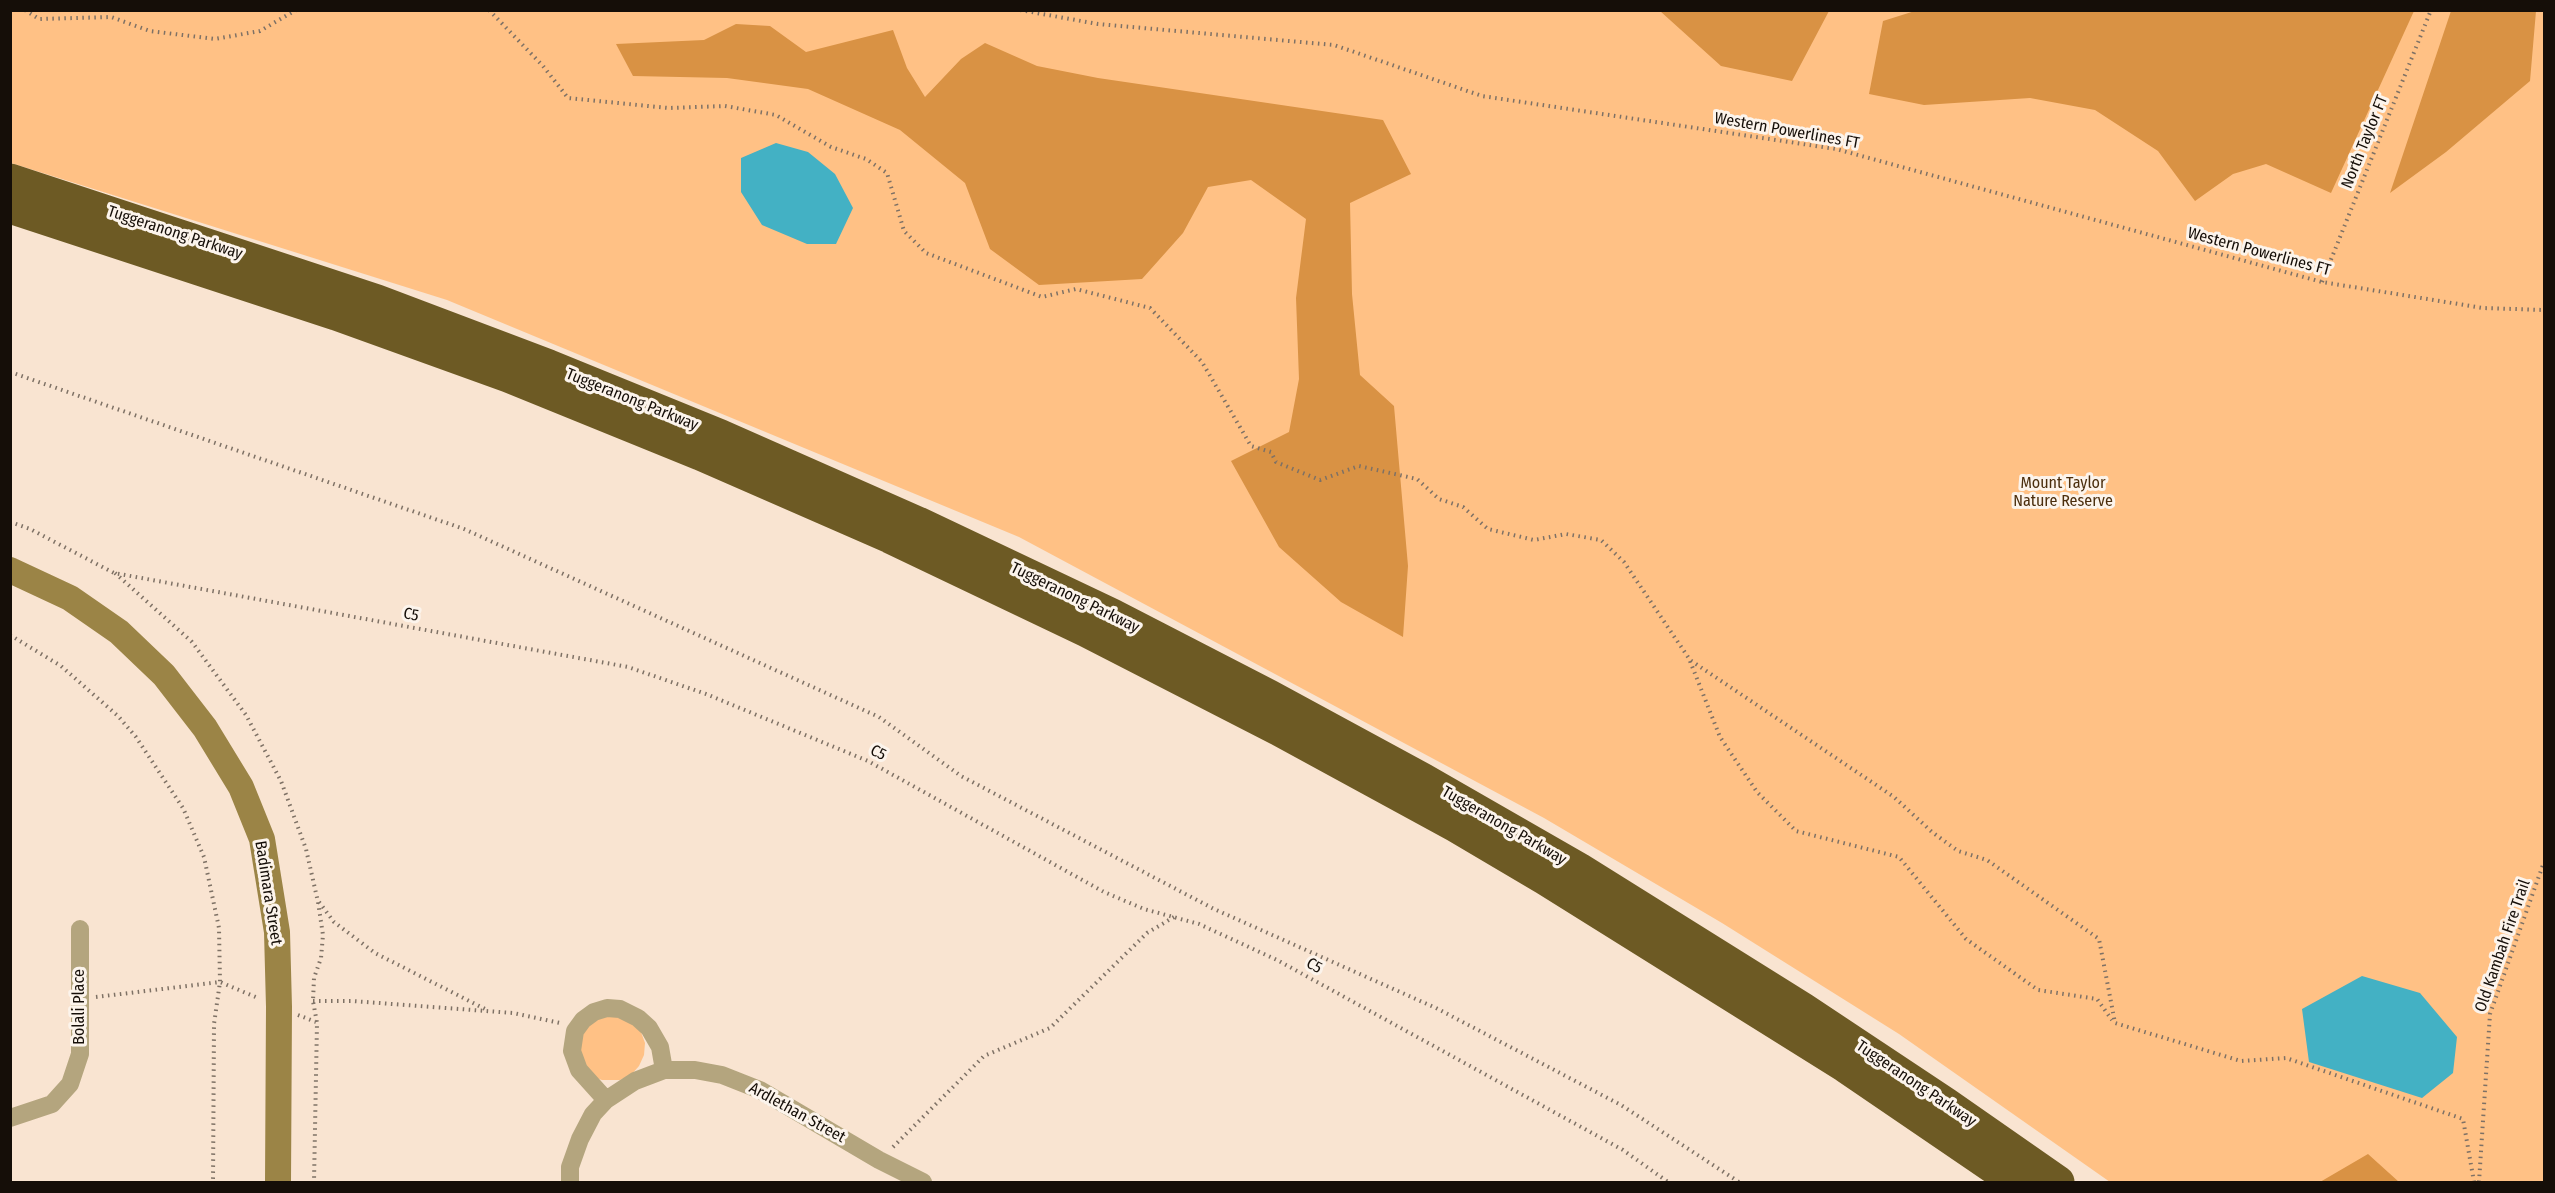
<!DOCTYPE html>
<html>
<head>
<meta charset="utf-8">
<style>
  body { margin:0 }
  #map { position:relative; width:2555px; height:1193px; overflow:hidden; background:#f9e4d1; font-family:"Fira Sans Condensed",sans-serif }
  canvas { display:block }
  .frame { position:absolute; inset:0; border:12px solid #150e08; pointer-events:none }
</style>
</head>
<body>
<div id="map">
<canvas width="2555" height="1193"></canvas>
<div class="frame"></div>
</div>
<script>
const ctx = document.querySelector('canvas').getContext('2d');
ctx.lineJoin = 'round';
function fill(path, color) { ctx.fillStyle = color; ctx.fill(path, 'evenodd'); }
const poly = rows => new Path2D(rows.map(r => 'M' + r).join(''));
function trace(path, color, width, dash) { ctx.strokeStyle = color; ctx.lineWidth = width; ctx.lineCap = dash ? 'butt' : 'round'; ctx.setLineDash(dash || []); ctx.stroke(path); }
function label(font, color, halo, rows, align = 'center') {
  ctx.font = font + ' "Fira Sans Condensed",sans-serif'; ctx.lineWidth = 6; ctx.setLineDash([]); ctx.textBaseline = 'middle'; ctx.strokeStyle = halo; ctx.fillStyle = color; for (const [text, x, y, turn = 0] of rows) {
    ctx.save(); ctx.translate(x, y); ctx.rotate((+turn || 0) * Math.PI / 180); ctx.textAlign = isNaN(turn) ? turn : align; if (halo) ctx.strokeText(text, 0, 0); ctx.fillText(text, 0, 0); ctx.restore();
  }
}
fill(poly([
  [11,11,2544,11,2544,1182,2110,1182,1899,1034,1722,923,1544,818,1019,537,447,300,11,163],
  [619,1013,641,1032,645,1043,644,1055,639,1066,631,1075,620,1080,602,1080,596,1078,577,1056,586,1023]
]), '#ffc185');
fill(poly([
  [1918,10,2414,10,2414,11,2331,193,2266,164,2233,174,2195,201,2158,151,2095,110,2030,98,1924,105,1869,94,1883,21],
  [1660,11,1829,11,1792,81,1721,66],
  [2451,11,2536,11,2530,81,2446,152,2390,193],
  [736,24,770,26,806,52,893,30,907,68,925,97,961,59,985,43,1037,66,1098,78,1383,120,1411,174,1350,203,1352,294,1360,375,1394,406,1408,566,1403,637,1341,602,1279,547,1231,461,1289,432,1299,379,1296,298,1306,219,1251,180,1208,187,1183,233,1142,279,1039,285,990,249,965,183,900,130,808,89,727,78,633,76,616,44,704,40],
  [2368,1154,2399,1182,2320,1182]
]), '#d99244');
fill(poly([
  [776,143,808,152,835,174,853,208,836,244,807,244,762,225,741,192,741,158],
  [2362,976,2420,993,2457,1037,2453,1073,2422,1098,2309,1062,2302,1009]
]), '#43b1c4');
trace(poly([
  [25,10,39,19,111,17,150,31,215,39,260,31,296,10],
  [489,10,543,66,568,98,668,108,725,106,776,115,831,147,866,159,887,173,904,231,926,253,1042,297,1076,289,1150,308,1202,362,1251,446,1271,452,1276,462,1320,480,1359,466,1417,479,1439,499,1463,507,1488,529,1534,540,1566,534,1601,540,1624,562,1690,660,1894,797,1932,832,1958,851,1987,860,2099,939,2115,1023,2241,1061,2286,1058,2463,1119,2474,1182],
  [1020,10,1098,24,1334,45,1482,96,1836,149,2322,282,2483,308,2544,310],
  [2322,282,2431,10],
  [10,372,464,529,879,717,961,776,1214,909,1436,1008,1621,1105,1739,1182],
  [10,522,30,529,114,573,628,667,706,694,868,761,1104,892,1144,909,1199,924,1277,960,1623,1150,1668,1182],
  [115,573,192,642,246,715,281,781,306,849,318,902,323,935,321,958,314,978,313,1001,317,1023,314,1182],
  [10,635,61,666,118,716,136,737,183,808,204,857,219,928,220,982,214,1024,213,1182],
  [1690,661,1720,737,1757,792,1796,831,1899,857,1966,939,2038,990,2097,999,2112,1020],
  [319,902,334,922,375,953,487,1010],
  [96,997,220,982,258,998],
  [313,1001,352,1001,513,1013,560,1023],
  [298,1015,316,1022],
  [893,1147,984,1056,1050,1028,1147,933,1174,917],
  [2479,1182,2490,1014,2544,862]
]), '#7e7165', 4, [1.5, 4.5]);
trace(poly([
  [606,1100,579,1070,572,1051,575,1031,583,1020,594,1012,607,1008,620,1009,638,1018,649,1028,660,1047,664,1070],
  [10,1118,52,1104,70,1084,80,1054,80,929],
  [570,1182,570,1167,580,1139,593,1114,606,1100,635,1081,664,1070,695,1070,722,1075,760,1090,879,1160,923,1182]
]), '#b4a57e', 18);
trace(poly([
  [10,570,70,598,119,632,164,675,205,728,241,787,262,839,277,932,279,1007,278,1182]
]), '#9b8446', 26);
trace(poly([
  [10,180,377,301,549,366,721,436,918,523,1112,615,1269,696,1424,780,1579,869,1803,1009,1946,1104,2058,1182],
  [10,207,336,314,508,376,700,454,890,537,1085,630,1278,729,1456,826,1544,878,1845,1066,2015,1182]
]), '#6d5a24', 33);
label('16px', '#150e08', '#fcf4ec', [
  ["Western Powerlines FT",1787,131,10],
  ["North Taylor FT",2365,142,-68],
  ["Tuggeranong Parkway",175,233,18],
  ["Western Powerlines FT",2259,252,15],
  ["Tuggeranong Parkway",632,400,22],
  ["Tuggeranong Parkway",1075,598,26],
  ["C5",411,615,10],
  ["C5",878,753,27],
  ["Tuggeranong Parkway",1504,826,30],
  ["Badimara Street",268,893,81],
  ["Old Kambah Fire Trail",2503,946,-71],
  ["C5",1314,966,29],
  ["Bolali Place",80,1007,-90],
  ["Tuggeranong Parkway",1916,1084,34],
  ["Ardlethan Street",797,1113,29]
]);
label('16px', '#4b2e0d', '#fcf4ec', [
  ["Mount Taylor",2063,484],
  ["Nature Reserve",2063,502]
]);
</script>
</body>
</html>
